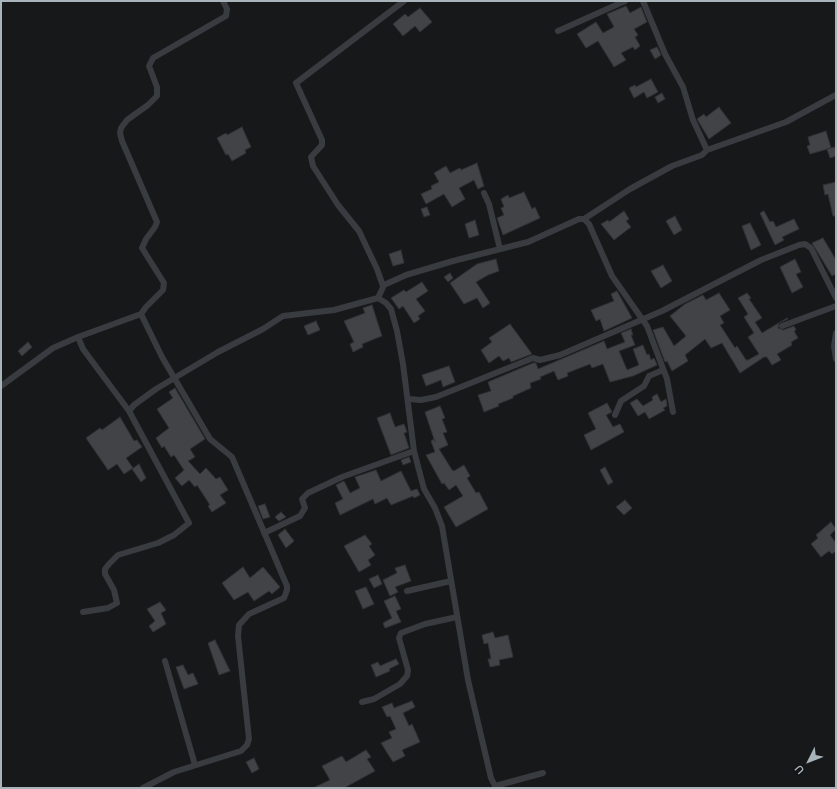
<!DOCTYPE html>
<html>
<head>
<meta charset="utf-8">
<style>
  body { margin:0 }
  #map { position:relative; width:837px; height:789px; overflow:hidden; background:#171819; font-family:"Nunito Sans",sans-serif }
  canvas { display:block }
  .frame { position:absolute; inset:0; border:2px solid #a8b3ba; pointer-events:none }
  .north { position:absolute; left:789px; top:741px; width:40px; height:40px; -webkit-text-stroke:3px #121314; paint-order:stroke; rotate:228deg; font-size:11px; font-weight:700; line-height:16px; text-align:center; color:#a8b3ba }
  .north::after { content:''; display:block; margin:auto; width:14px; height:18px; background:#a8b3ba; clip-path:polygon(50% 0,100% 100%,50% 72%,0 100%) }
</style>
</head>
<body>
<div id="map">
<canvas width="837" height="789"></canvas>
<div class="frame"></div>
<div class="north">U</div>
</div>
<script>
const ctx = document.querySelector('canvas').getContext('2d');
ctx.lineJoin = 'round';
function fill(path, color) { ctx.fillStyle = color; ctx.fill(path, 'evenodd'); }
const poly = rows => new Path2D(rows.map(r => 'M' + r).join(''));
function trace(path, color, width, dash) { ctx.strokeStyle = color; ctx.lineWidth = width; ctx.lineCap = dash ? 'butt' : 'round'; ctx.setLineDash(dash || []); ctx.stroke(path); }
const building = poly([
  [626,6,630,13,641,7,647,22,634,29,638,35,635,37,640,46,635,50,633,47,621,53,626,60,614,67,598,41,586,48,577,34,596,22,603,33,614,27,607,14,626,6],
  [420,8,432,22,420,32,415,26,403,36,393,24,405,14,408,17,420,8],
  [657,47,661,55,655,59,650,50,657,47],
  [651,79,658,92,647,98,644,92,634,98,629,88,635,85,636,87,651,79],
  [662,93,665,99,658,103,655,97,662,93],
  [719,107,731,123,709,139,697,119,704,114,706,117,719,107],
  [242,127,251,147,245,150,246,153,232,161,228,154,226,155,217,138,226,133,227,135,242,127],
  [826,131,831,148,810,154,807,146,810,145,808,137,826,131],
  [835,147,836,156,830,158,827,149,835,147],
  [477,163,484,186,478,189,474,180,459,188,465,199,452,207,444,194,426,204,421,194,432,189,431,186,439,182,434,173,446,166,450,173,460,168,461,170,477,163],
  [836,182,836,216,833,216,828,194,825,195,823,185,836,182],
  [524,192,532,209,535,207,540,218,503,235,497,218,504,215,501,208,504,207,501,199,508,195,509,198,524,192],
  [427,207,430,215,424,217,421,209,427,207],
  [624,211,629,219,626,221,631,227,614,240,601,224,608,220,609,222,624,211],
  [764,211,770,222,773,221,776,227,794,219,799,229,782,237,784,240,775,245,760,213,764,211],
  [675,216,682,230,674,235,666,221,675,216],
  [475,220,479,235,469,238,465,224,475,220],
  [750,223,761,245,751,250,742,226,750,223],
  [823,238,836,260,836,274,832,276,812,243,823,238],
  [401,250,404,263,393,266,389,254,401,250],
  [496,259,499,271,488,275,476,282,490,303,483,308,477,298,464,304,450,283,477,264,496,259],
  [795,259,801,272,796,274,803,287,792,293,780,267,795,259],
  [663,265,672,281,661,288,651,271,663,265],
  [450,273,453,278,448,282,444,277,450,273],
  [422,282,428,291,416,299,425,311,418,316,420,319,414,323,403,306,399,309,391,298,404,290,406,292,422,282],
  [617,291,632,318,604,331,600,319,596,321,591,310,614,301,611,294,617,291],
  [719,293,730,310,720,316,724,323,720,325,735,348,737,346,746,360,748,360,759,354,748,337,754,333,744,317,748,314,738,298,747,293,751,298,749,299,762,318,755,322,762,333,787,318,788,319,779,323,778,328,783,330,794,326,796,330,794,331,798,338,791,342,792,345,777,354,781,360,772,365,767,357,764,357,740,373,722,343,711,348,705,339,685,355,688,361,672,371,667,361,665,362,653,330,663,327,674,346,686,336,670,316,685,304,703,295,706,300,719,293],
  [372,305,382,336,362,344,363,347,353,352,350,344,354,342,344,321,365,313,363,308,372,305],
  [316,321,320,330,308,335,304,326,316,321],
  [510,324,532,354,511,362,509,358,503,361,499,356,489,363,481,350,492,342,489,338,510,324],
  [631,329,633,335,631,335,635,345,619,351,627,370,639,365,633,349,643,345,647,355,649,354,651,360,654,358,657,365,633,376,610,382,603,364,592,368,590,364,567,373,568,376,558,380,554,371,540,377,541,379,530,383,531,388,513,396,513,398,498,404,499,406,484,412,478,395,491,391,488,382,533,363,536,363,538,369,604,341,607,349,625,342,621,333,631,329],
  [28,342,32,347,22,356,18,351,28,342],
  [449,366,455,382,443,387,441,380,426,386,422,375,449,366],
  [175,388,205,439,190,449,195,457,188,461,200,474,206,468,216,479,220,477,228,490,220,495,226,503,212,512,208,506,210,505,197,485,195,487,189,480,182,486,175,478,184,470,174,455,171,457,164,446,162,448,156,438,169,428,157,409,173,398,169,392,175,388],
  [657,394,661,402,666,399,667,406,663,408,665,410,649,419,645,412,638,416,630,403,637,399,643,406,653,400,652,397,657,394],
  [607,403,612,412,606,415,613,427,620,424,624,432,591,450,584,435,596,429,588,413,607,403],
  [440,406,445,418,442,419,447,432,443,433,448,445,439,449,452,470,454,471,464,465,470,476,467,478,476,493,479,492,488,509,456,527,444,507,463,496,456,485,449,490,444,483,442,484,426,455,435,452,431,441,434,439,435,442,425,412,440,406],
  [390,413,395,427,404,424,407,432,404,433,409,448,391,455,377,418,390,413],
  [120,417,134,441,137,440,142,447,126,458,133,468,124,474,117,464,108,470,86,438,100,428,102,430,120,417],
  [409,457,411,462,403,465,401,460,409,457],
  [139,464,146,478,141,482,132,469,139,464],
  [605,467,613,482,608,485,600,470,605,467],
  [376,470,381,481,401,471,411,491,417,489,420,495,414,498,413,496,391,505,387,498,375,504,373,499,340,515,335,503,343,499,336,485,344,481,350,493,360,488,355,477,376,470],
  [625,500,632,508,624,515,616,507,625,500],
  [265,504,270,517,263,519,258,506,265,504],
  [281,512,286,517,279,521,275,517,281,512],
  [831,522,836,529,830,535,836,543,836,551,832,554,829,551,821,557,811,544,818,538,816,535,831,522],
  [285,529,294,541,286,548,278,535,285,529],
  [365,535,372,544,369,546,375,555,368,560,371,565,359,572,344,546,365,535],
  [405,565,411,581,395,587,398,592,390,596,383,580,397,573,395,568,405,565],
  [243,567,250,578,263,567,280,587,272,594,269,591,254,601,248,592,234,600,222,583,243,567],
  [378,575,382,584,374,588,369,579,378,575],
  [366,587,374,604,363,609,355,591,366,587],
  [395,596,401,609,396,611,401,622,385,628,383,623,392,618,384,601,395,596],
  [160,602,166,610,161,613,166,624,153,632,149,626,155,621,147,609,160,602],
  [493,632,495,638,508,635,513,657,499,660,500,665,490,667,488,659,491,659,488,643,484,644,482,635,493,632],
  [215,640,230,671,219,675,208,643,215,640],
  [396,659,399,664,389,669,390,671,376,677,371,665,378,662,380,666,396,659],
  [183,665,188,675,193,673,198,684,184,689,176,667,183,665],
  [412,701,415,707,403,713,409,726,412,724,420,742,402,750,405,756,393,762,381,743,392,738,389,732,396,729,390,716,387,717,382,707,392,703,394,708,412,701],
  [366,750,371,757,367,759,375,771,344,788,313,788,330,780,322,766,342,756,346,762,366,750],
  [254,758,259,769,252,773,246,762,254,758]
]);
fill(building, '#414346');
trace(building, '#313235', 1);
trace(poly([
  [558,31,625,1],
  [707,150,786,122,836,95],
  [484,193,489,204,500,249],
  [584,219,630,189,672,166,702,155,707,150,693,120,683,87,665,54,643,1],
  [383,286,377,269,359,231,338,205,313,166,311,157,322,145,322,140,296,83,404,1],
  [378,298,384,285,406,275,453,261,528,242,579,219,584,219,589,224,612,276,647,326,667,379,673,412],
  [141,314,146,307,163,290,164,283,142,248,146,239,155,227,157,222,122,141,120,133,121,128,127,120,148,105,157,96,157,87,149,66,153,58,226,16,227,9,223,1],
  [782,326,836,306],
  [836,333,834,346,836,359],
  [78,337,83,349,129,411],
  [1,386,53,348,78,337,141,314,162,357,210,439,232,457,287,586,287,590,284,598,249,614,239,625,238,636,249,739,247,745,241,751,174,772,143,788],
  [408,399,421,400,436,397,533,358,540,360,560,355,662,311,761,260,799,245,805,244,811,248,836,298],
  [615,415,621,401,644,386,649,376,663,370],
  [264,533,300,516,305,508,302,499,308,493,342,477,414,451],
  [407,591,451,581],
  [83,612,108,608,117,603,114,590,105,574,105,569,109,564,118,555,158,543,174,535,189,523,129,411,134,405,156,389,218,352,263,329,283,316,334,310,378,298,386,303,391,309,397,331,403,364,414,451,424,489,435,508,442,526,468,680,491,778,495,786,543,773],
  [165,661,195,765],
  [362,702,374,699,400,684,407,676,408,670,399,638,401,633,425,624,457,617]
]), '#383b3f', 6);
</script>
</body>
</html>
